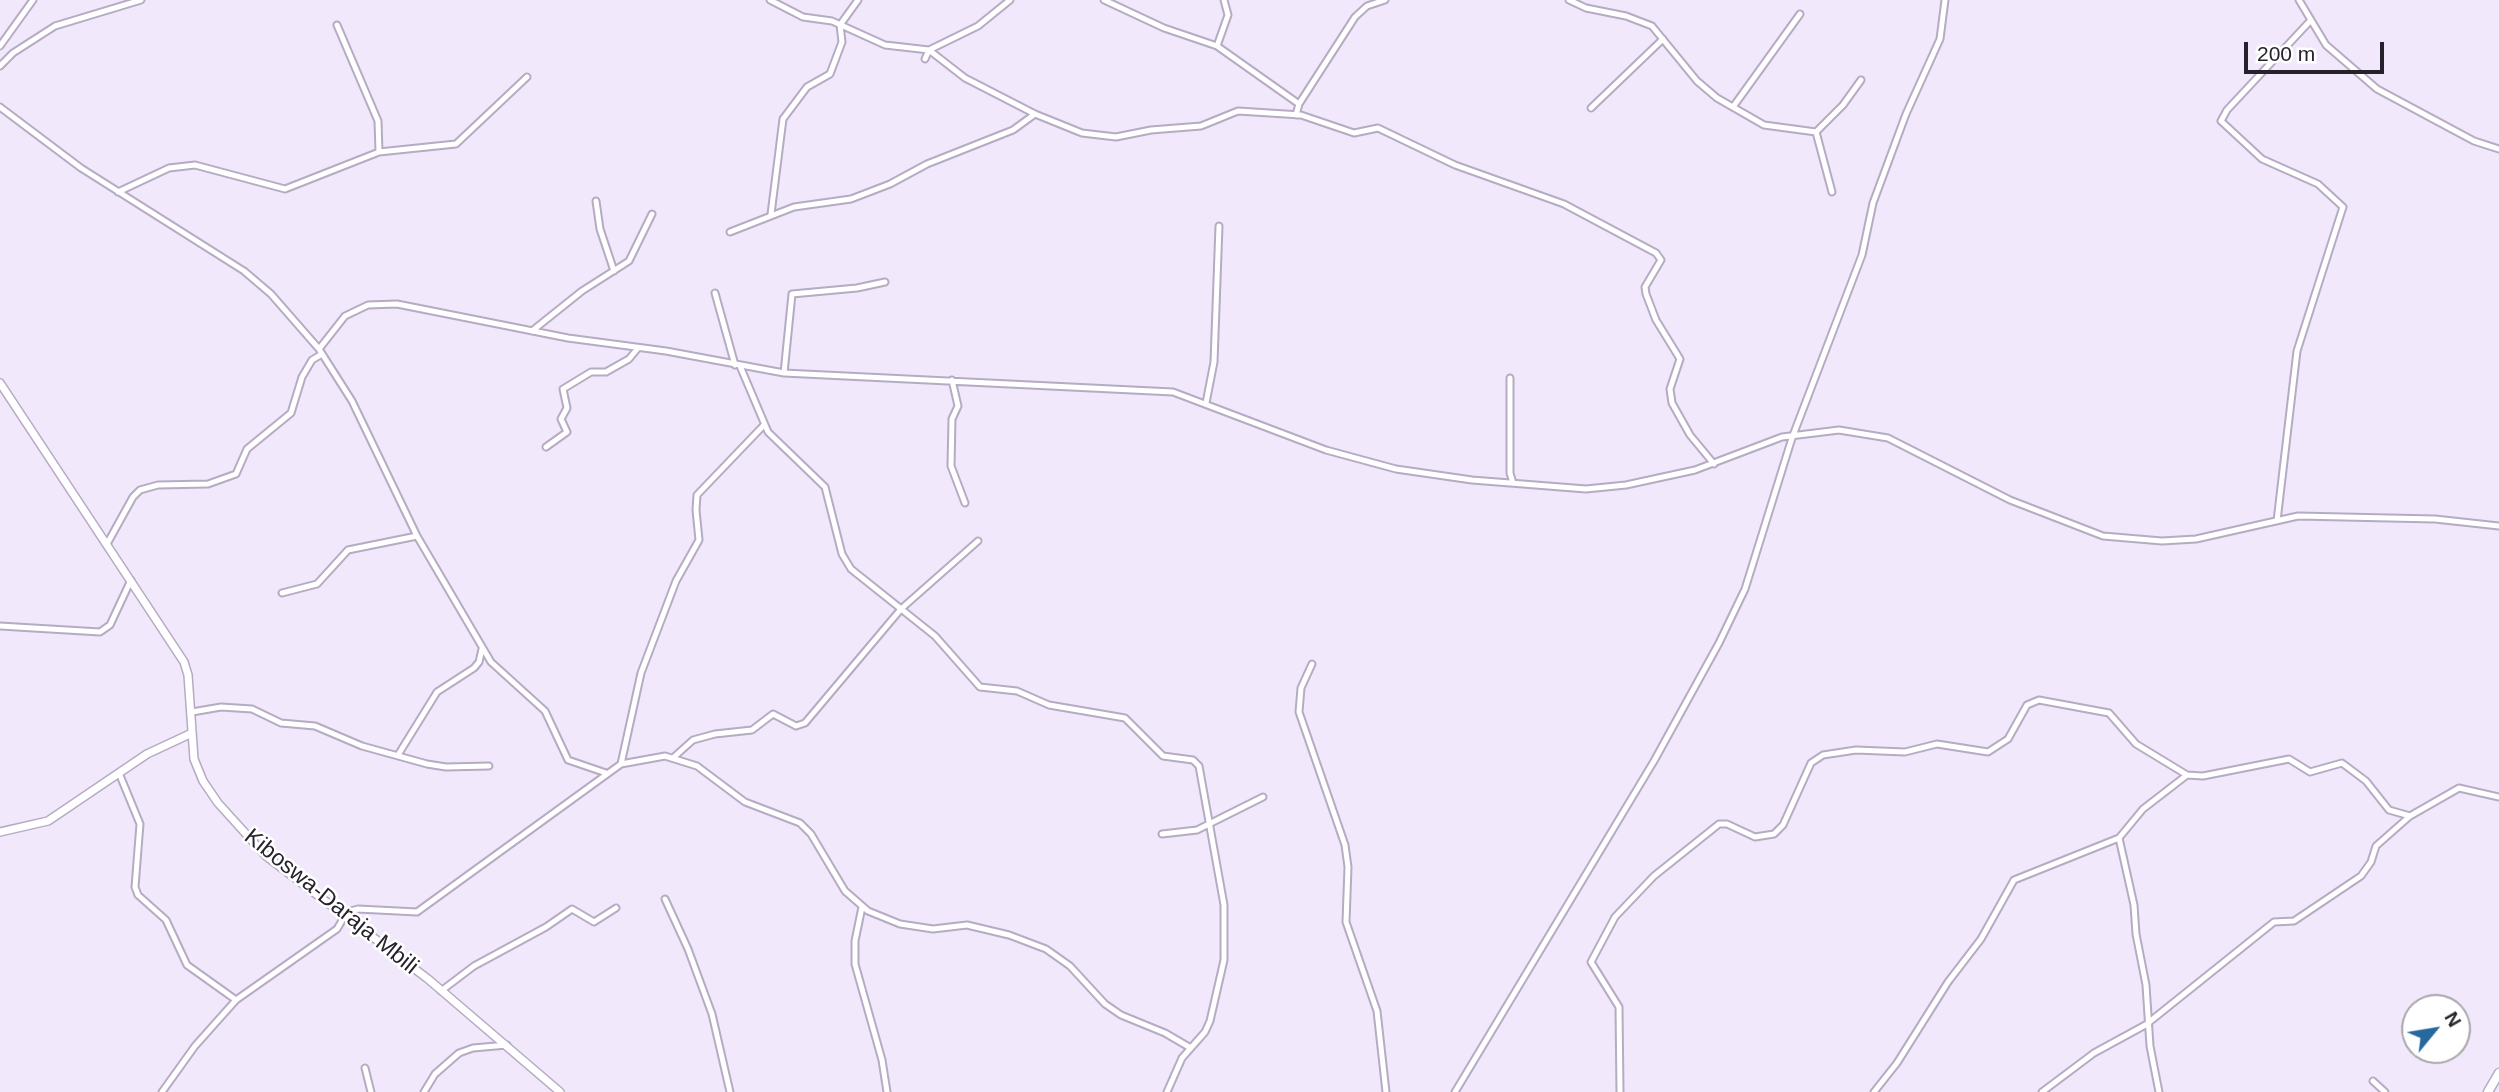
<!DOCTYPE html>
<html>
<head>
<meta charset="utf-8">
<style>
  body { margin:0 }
  #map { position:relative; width:2499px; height:1092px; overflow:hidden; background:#f1e8fc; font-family:Arial,sans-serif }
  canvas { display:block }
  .north { position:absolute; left:2401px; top:994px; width:70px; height:70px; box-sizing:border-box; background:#fff; border:2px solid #a8a7aa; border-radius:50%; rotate:60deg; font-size:19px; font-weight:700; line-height:28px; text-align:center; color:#26222b }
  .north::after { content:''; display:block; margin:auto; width:24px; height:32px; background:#27699f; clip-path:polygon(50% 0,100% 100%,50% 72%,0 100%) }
  .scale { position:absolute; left:2244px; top:42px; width:140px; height:32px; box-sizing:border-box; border:4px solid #26222b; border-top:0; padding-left:9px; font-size:21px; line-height:24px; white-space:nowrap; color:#26222b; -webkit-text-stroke:5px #fff; paint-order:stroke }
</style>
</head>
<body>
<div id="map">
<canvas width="2499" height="1092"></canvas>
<div class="north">N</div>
<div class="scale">200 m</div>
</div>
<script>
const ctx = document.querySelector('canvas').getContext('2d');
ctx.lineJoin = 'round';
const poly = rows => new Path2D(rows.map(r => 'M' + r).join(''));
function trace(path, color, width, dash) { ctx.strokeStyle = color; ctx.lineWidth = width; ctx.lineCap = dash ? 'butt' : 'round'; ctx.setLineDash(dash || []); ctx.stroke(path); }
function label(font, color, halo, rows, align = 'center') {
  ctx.font = font + ' Arial,sans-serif'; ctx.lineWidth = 5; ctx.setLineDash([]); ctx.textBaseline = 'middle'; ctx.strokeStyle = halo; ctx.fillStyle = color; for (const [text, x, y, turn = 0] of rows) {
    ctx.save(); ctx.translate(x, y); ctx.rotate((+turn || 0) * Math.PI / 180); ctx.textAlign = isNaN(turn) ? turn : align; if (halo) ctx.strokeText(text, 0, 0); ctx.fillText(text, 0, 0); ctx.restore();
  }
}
const minor = poly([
  [770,0,803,17,832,21,885,45,929,50,965,78,1035,114,1082,133,1116,137,1151,130,1201,126,1238,111,1301,115,1354,133,1378,128,1455,165,1564,204,1656,253,1661,260,1645,287,1646,294,1656,320,1680,359,1670,389,1672,403,1690,435,1714,464],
  [1104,0,1164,28,1217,46,1299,104],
  [1569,0,1586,8,1626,16,1652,26,1697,81,1717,98,1764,125,1816,132,1843,105,1861,80],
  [2299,0,2326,45,2377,89,2474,141,2499,149],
  [337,25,378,121,379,152],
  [840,25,858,0],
  [0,46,33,0],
  [1217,46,1228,15,1224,0],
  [925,59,929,50,978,26,1010,0],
  [0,66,13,53,55,26,141,0],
  [0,107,81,168,244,271,271,294,319,349,345,316,368,305,397,304,568,338,666,351,784,373,1173,392,1326,450,1396,469,1472,480,1586,489,1626,485,1695,470,1782,437,1839,430,1888,438,2010,500,2103,536,2162,541,2196,539,2298,516,2435,519,2499,526],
  [1733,107,1800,14],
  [1591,108,1663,39],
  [1296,115,1299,104,1355,17,1367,6,1385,0],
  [1816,132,1832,192],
  [118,192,169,168,195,165,285,189,379,152,456,144,527,77],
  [596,201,600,229,614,271],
  [771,214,783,119,807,87,830,74,842,42,840,25],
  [730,232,794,207,851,199,890,184,927,164,1013,130,1035,114],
  [715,293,735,365],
  [532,331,582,291,629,261,652,214],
  [319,349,352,401,417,536,491,662,545,711,568,760,606,773],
  [740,366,768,432,825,487,842,554,851,569,935,636,980,687,1017,691,1049,705,1125,718,1163,756,1193,760,1199,766,1224,905,1224,960,1210,1021,1205,1032,1182,1058,1167,1092],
  [784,373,792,294,857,288,885,282],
  [1510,378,1510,473,1513,483],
  [952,380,958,406,952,419,951,466,965,503],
  [1206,403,1214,362,1219,226],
  [546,447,567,432,561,419,567,408,563,389,591,372,606,372,629,359,638,348],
  [2277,521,2297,351,2343,207,2318,184,2262,159,2221,121,2227,110,2311,20],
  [107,544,133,497,140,490,158,485,208,484,236,474,247,449,291,413,302,377,312,360,322,354],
  [282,593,317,584,348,550,417,536],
  [0,626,100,632,110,625,131,580],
  [1312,664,1301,688,1299,712,1345,845,1348,867,1346,922,1377,1011,1386,1092],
  [192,712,221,707,252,709,281,723,315,726,362,746,427,764,446,767,489,766],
  [398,755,437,692,474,668,479,662,482,649],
  [674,757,693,740,715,734,752,730,773,714,796,726,805,723,901,609,978,541],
  [621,764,641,673,676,581,699,540,696,510,697,495,764,425],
  [119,773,140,824,135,887,138,895,166,920,187,965,236,1000],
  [1162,834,1197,830,1263,797],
  [665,899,688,949,712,1014,730,1092],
  [862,907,855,941,855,964,882,1060,887,1092],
  [441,991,474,966,546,927,572,909,594,922,616,908],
  [2148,1023,2274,922,2294,921,2361,876,2371,862,2376,846,2410,816],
  [365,1068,371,1092],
  [2373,1081,2385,1092],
  [162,1092,195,1046,236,1000,337,929,347,912,358,909,417,912,621,764,665,756,697,766,745,802,800,823,811,834,845,891,868,911,900,924,933,929,967,925,1009,935,1046,949,1070,966,1105,1004,1121,1015,1165,1033,1189,1047],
  [424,1092,435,1074,459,1053,473,1048,507,1045],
  [1455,1092,1654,761,1719,643,1745,589,1792,438,1862,255,1873,203,1906,114,1940,39,1945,0],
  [1620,1092,1619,1007,1591,962,1615,917,1654,876,1719,824,1727,824,1755,837,1774,834,1783,825,1811,763,1823,755,1856,750,1905,752,1937,744,1988,752,2008,739,2027,705,2039,700,2109,713,2136,744,2187,775,2203,776,2289,759,2310,772,2342,763,2366,781,2389,810,2410,816,2459,788,2499,797],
  [1874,1092,1897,1063,1948,982,1981,939,2014,880,2119,838],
  [2042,1092,2094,1053,2149,1023],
  [2159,1092,2150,1046,2146,985,2136,934,2134,905,2119,838,2143,809,2187,775]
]);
const major = poly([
  [0,383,184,662,188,675,194,759,203,781,218,803,266,856,428,979,560,1092],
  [0,832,48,821,147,754,192,733]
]);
const highway = poly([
  [2488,1092,2499,1073]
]);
trace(minor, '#b6abc3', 9);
trace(major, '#b6abc3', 10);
trace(highway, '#b6abc3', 11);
trace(minor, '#fff', 5);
trace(major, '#fff', 7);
trace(highway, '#fff', 8);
label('23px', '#26222b', '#fff', [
  ["Kiboswa-Daraja Mbili",331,902,39]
]);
</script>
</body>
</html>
